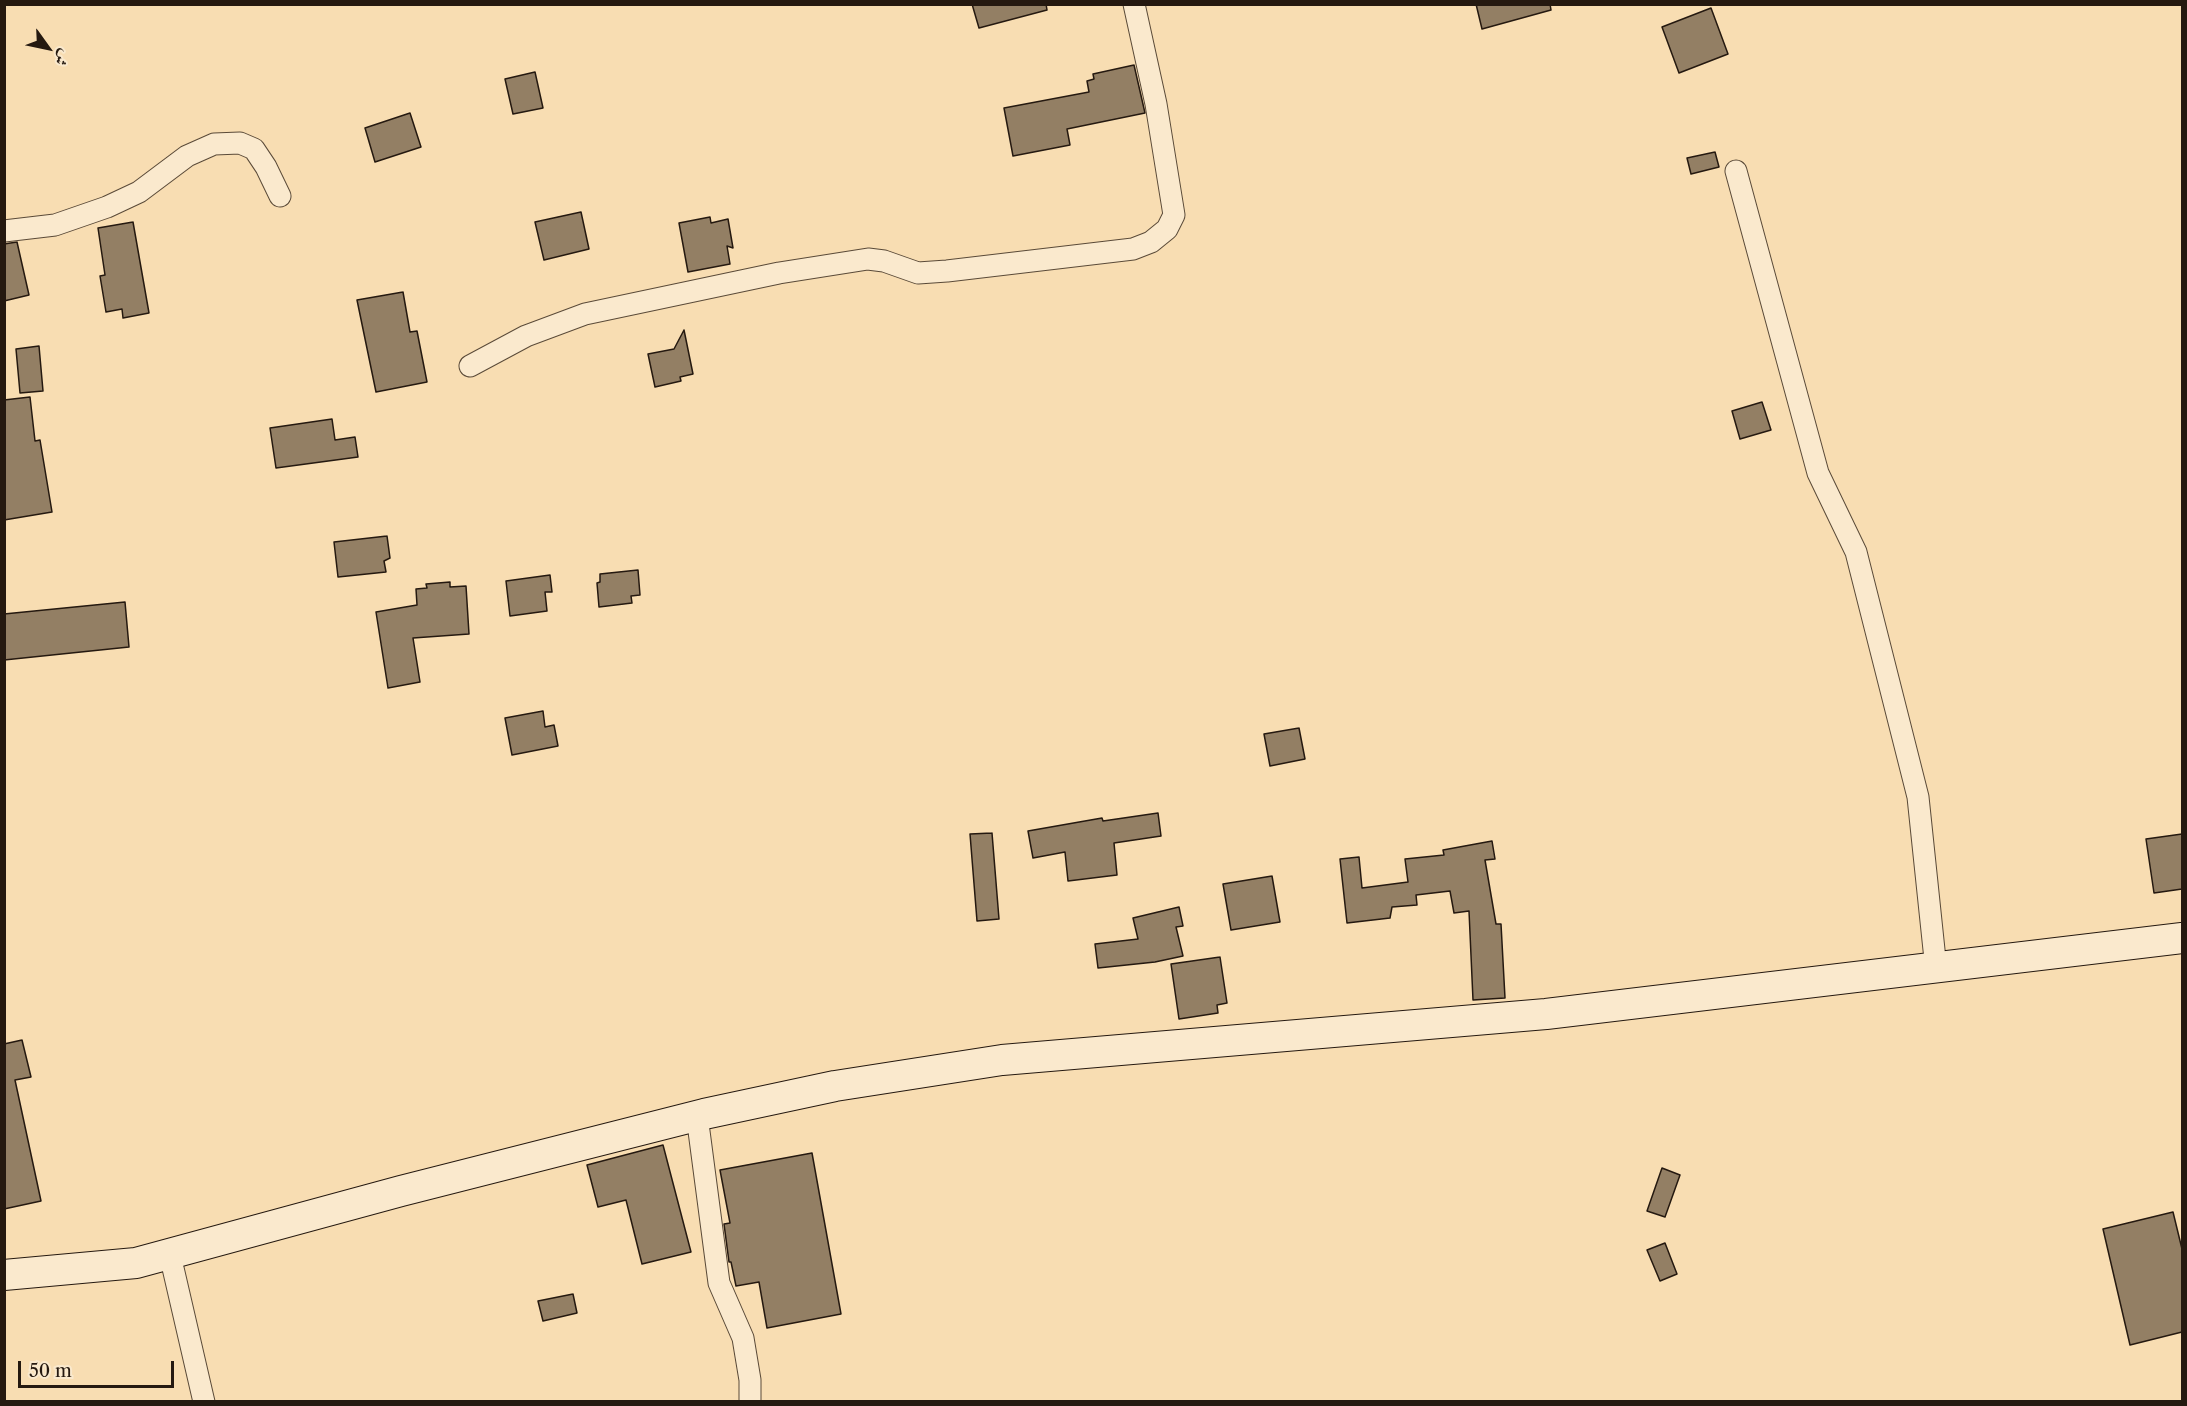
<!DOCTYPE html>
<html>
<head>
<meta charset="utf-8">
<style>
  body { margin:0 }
  #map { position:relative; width:2187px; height:1406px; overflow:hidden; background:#f8ddb2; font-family:"Libre Caslon Text",Amiri,serif }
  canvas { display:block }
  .frame { position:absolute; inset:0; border:6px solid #251910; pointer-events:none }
  .north { position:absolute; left:18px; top:18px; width:60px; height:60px; -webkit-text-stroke:4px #fae9cd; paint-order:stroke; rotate:123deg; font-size:16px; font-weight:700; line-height:24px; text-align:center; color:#251910 }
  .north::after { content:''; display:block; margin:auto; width:21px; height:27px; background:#251910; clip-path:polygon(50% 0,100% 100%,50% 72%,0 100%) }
  .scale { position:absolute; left:18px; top:1361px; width:156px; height:27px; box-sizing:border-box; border:3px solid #251910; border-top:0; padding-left:8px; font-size:18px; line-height:21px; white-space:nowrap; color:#251910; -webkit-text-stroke:4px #fae9cd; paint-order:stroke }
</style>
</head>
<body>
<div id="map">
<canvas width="2187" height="1406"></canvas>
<div class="frame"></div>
<div class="north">ش</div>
<div class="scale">50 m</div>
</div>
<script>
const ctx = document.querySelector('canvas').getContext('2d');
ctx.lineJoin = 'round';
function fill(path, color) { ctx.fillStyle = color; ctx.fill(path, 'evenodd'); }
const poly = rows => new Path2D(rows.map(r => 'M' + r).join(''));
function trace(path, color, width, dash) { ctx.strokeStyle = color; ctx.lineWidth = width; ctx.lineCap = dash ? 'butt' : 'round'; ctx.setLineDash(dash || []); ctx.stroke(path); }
const building = poly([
  [972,4,1046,4,1047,10,979,28,972,4],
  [1476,4,1550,4,1551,10,1482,29,1476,4],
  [1711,8,1728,54,1679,73,1662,27,1711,8],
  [1134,65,1145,113,1067,129,1070,145,1013,156,1004,108,1089,92,1087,81,1094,79,1093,74,1134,65],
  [535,72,543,108,513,114,505,79,535,72],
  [410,113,421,147,375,162,365,128,410,113],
  [1715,152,1719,167,1691,174,1687,158,1715,152],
  [581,212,589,249,544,260,535,222,581,212],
  [710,217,711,223,728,219,733,248,727,246,730,264,688,272,679,223,710,217],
  [133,222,149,313,123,318,122,309,106,312,100,276,105,275,98,228,133,222],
  [17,242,29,295,4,301,4,244,17,242],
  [403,292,410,332,417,331,427,382,376,392,357,300,403,292],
  [684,330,693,374,680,377,681,381,655,387,648,354,674,349,684,330],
  [39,346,43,391,20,393,16,349,39,346],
  [30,397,35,441,40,440,52,512,4,520,4,400,30,397],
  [1762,402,1771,430,1740,439,1732,411,1762,402],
  [332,419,335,440,355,437,358,457,276,468,270,428,332,419],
  [387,536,390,558,384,561,386,572,338,577,334,542,387,536],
  [638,570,640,595,631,596,632,603,599,607,597,583,600,582,600,574,638,570],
  [550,575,552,592,545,592,547,611,510,616,506,581,550,575],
  [450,582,450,587,466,586,469,634,413,638,420,682,388,688,376,612,417,605,416,589,427,588,426,584,450,582],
  [125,602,129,647,4,660,4,614,125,602],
  [543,711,545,727,554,725,558,746,512,755,505,718,543,711],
  [1299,728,1305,759,1270,766,1264,734,1299,728],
  [1158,813,1161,836,1114,843,1117,875,1068,881,1065,852,1033,858,1028,831,1102,818,1103,821,1158,813],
  [992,833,999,919,977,921,970,834,992,833],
  [2182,834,2182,889,2154,893,2146,839,2182,834],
  [1492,841,1495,859,1485,860,1496,924,1501,924,1505,998,1473,1000,1469,911,1454,913,1450,891,1416,895,1417,905,1392,907,1390,918,1347,923,1340,859,1359,857,1362,888,1408,882,1405,859,1444,855,1443,850,1492,841],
  [1272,876,1280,922,1231,930,1223,884,1272,876],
  [1179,907,1183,926,1176,927,1183,956,1155,962,1098,968,1095,944,1138,939,1133,918,1179,907],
  [1220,957,1227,1003,1217,1005,1218,1013,1179,1019,1171,964,1220,957],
  [22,1040,31,1077,15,1080,41,1201,4,1209,4,1044,22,1040],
  [663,1145,691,1252,642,1264,626,1200,598,1207,587,1165,663,1145],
  [812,1153,841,1314,767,1328,759,1282,736,1286,731,1262,729,1262,724,1224,730,1223,720,1170,812,1153],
  [1662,1168,1680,1175,1665,1217,1647,1211,1662,1168],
  [2173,1212,2182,1249,2182,1332,2130,1345,2103,1229,2173,1212],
  [1665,1243,1677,1274,1660,1281,1647,1250,1665,1243],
  [573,1294,577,1313,543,1321,538,1301,573,1294]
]);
fill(building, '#937f64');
trace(building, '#251910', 1.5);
const street = poly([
  [1736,171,1818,473,1856,552,1918,797,1936,969],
  [4,231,55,225,107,207,139,192,187,156,214,144,240,143,254,149,266,167,280,196],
  [470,366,526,336,585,314,779,273,868,259,884,261,918,273,947,271,1133,249,1151,242,1167,229,1174,215,1156,104,1134,4],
  [697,1116,719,1283,743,1338,750,1380,750,1402],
  [170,1255,204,1402]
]);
const secondary = poly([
  [4,1275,136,1263,401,1191,704,1114,835,1086,1002,1060,1546,1014,2182,938]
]);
trace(street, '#5a4a38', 23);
trace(secondary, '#251910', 32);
trace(street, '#fae9cd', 21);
trace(secondary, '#fae9cd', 30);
</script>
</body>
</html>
